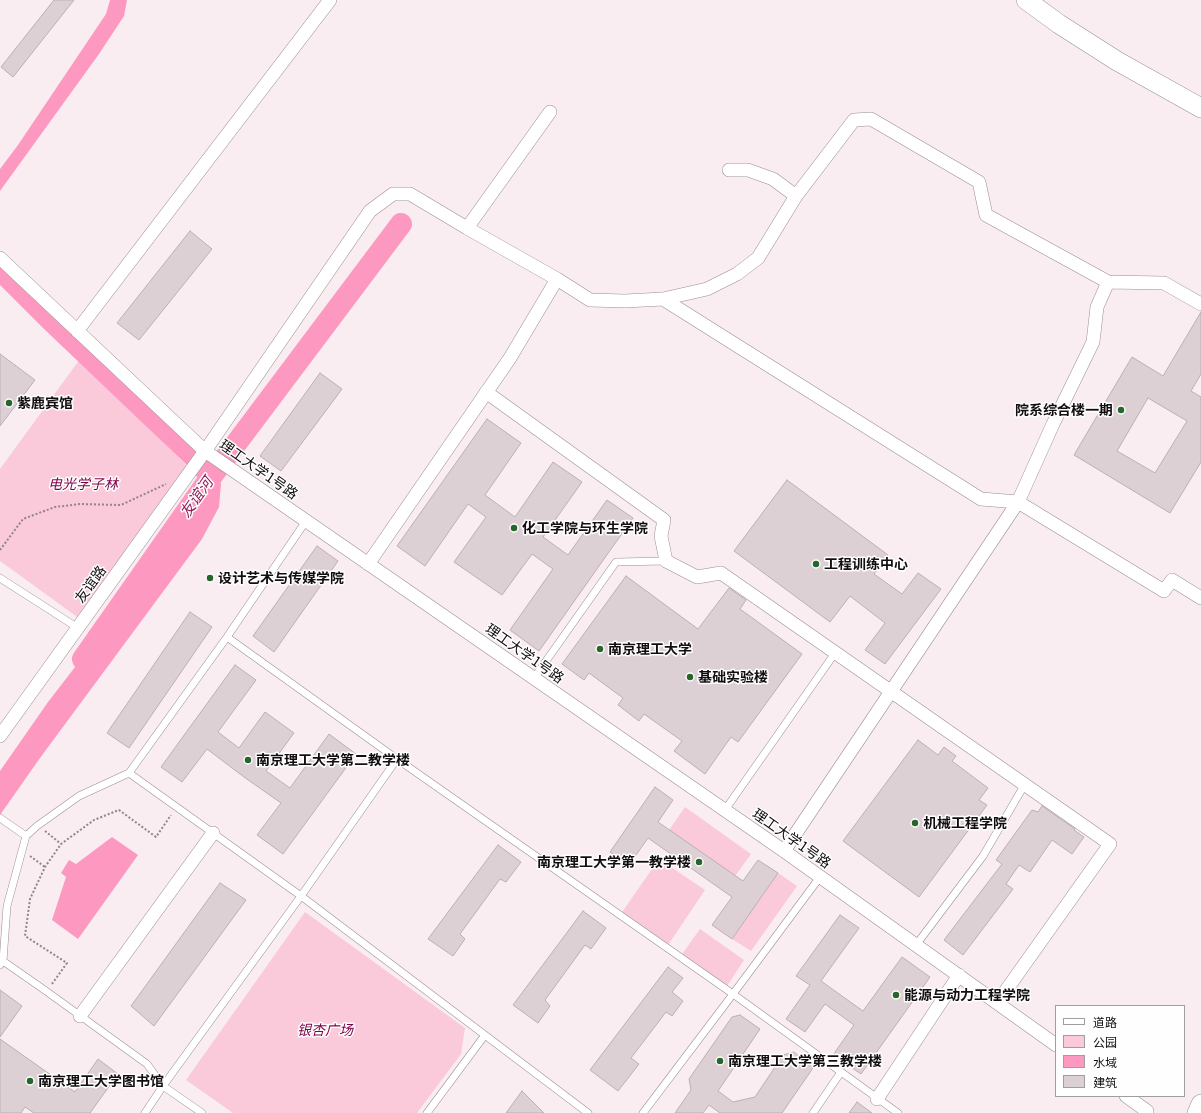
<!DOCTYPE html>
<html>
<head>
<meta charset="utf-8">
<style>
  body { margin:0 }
  #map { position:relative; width:1201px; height:1113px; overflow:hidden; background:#faedf1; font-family:Georgia,"Noto Sans SC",serif }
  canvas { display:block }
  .legend { position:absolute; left:1055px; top:1005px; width:130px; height:92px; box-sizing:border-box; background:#fefefe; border:1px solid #a09e9e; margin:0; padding:5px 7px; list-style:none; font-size:12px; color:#120e0f }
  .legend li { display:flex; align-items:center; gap:8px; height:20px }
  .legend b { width:20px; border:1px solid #a09e9e }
</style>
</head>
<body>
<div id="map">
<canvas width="1201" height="1113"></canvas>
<ul class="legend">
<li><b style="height:5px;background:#fff"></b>道路</li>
<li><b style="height:11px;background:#fac9da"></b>公园</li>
<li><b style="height:11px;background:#fd98c0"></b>水域</li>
<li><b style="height:11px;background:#ddd0d5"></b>建筑</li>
</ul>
</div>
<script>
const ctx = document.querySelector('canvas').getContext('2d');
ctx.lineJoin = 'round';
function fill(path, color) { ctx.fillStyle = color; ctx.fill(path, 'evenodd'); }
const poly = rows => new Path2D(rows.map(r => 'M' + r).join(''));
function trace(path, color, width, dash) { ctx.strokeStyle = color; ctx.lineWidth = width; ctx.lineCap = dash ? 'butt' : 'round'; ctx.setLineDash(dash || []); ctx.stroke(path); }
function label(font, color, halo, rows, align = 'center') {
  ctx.font = font + ' Georgia,"Noto Sans SC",serif'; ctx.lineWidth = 3; ctx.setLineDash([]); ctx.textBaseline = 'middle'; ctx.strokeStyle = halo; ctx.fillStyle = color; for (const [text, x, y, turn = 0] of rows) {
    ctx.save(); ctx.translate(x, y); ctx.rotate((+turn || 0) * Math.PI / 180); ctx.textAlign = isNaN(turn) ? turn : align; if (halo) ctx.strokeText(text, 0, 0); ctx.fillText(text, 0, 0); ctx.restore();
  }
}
fill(poly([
  [80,359,188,467,80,619,0,561,0,469],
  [685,807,751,854,735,876,669,830],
  [659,859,705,890,666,948,620,915],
  [778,873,797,886,751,951,732,939],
  [305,912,465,1028,461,1054,417,1113,233,1113,186,1080],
  [700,929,744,960,725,989,680,957]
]), '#fac9da');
fill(poly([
  [110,0,127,0,124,16,99,54,0,191,0,169,18,145,106,14],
  [0,265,212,464,221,484,219,507,202,539,40,758,0,815,0,771,48,702,191,517,202,490,201,482,190,468,42,327,0,285],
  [112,837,138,855,78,939,52,920,66,877,61,873,69,860,76,864]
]), '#fd98c0');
trace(poly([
  [83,659,208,481,401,224]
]), '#fd98c0', 22);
const building = poly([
  [54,0,74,0,13,77,1,67,54,0],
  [190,231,212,249,139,340,117,323,190,231],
  [1201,312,1201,374,1191,391,1201,397,1201,462,1170,513,1074,455,1132,357,1163,376,1201,312],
  [1148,398,1187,421,1155,473,1117,451,1148,398],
  [0,354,35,380,0,426,0,354],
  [320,373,342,389,281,471,260,456,320,373],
  [487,419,521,443,485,495,515,517,553,462,582,482,543,537,568,555,607,500,633,518,539,651,510,630,553,569,532,554,502,595,454,562,486,517,468,504,425,566,397,546,487,419],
  [787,480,888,555,874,574,902,594,918,573,941,589,885,664,865,650,885,623,850,596,830,622,734,551,787,480],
  [317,546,338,561,274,652,253,636,317,546],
  [626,576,698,629,729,588,746,600,740,609,802,654,738,742,731,737,705,774,674,751,682,741,644,714,639,721,618,705,623,698,589,673,584,680,562,664,626,576],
  [190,612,212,627,129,748,107,733,190,612],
  [235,665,256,680,218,732,239,748,265,712,294,733,266,771,290,788,329,734,356,754,283,854,257,835,281,803,244,777,207,749,182,782,161,767,235,665],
  [918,740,938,755,944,747,956,756,952,761,988,788,979,800,987,805,919,897,843,841,918,740],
  [655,787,673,800,658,822,743,881,758,860,778,873,732,939,712,925,732,897,648,838,629,865,610,852,655,787],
  [1042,806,1075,829,1074,830,1084,837,1072,854,1052,840,1030,872,1019,865,1006,884,1013,889,963,955,944,940,1002,864,996,860,1032,810,1038,812,1042,806],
  [498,845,521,862,506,882,500,879,460,934,465,939,453,956,428,939,498,845],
  [220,883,246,900,154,1026,131,1006,220,883],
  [583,911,606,928,591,949,585,945,545,1000,550,1006,538,1023,513,1005,583,911],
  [840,915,859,928,821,981,863,1011,902,957,930,977,861,1074,833,1055,854,1025,825,1004,805,1032,786,1019,810,985,796,976,840,915],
  [668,967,683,978,672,992,683,1001,672,1016,666,1012,631,1058,639,1064,618,1091,590,1070,668,967],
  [0,990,22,1006,0,1037,0,990],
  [740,1015,760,1029,718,1091,733,1102,755,1097,783,1055,794,1052,813,1068,782,1113,720,1113,709,1105,703,1113,675,1113,691,1090,689,1079,732,1017,740,1015],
  [0,1039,75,1092,98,1059,118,1074,90,1113,34,1113,25,1107,21,1113,0,1113,0,1039],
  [522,1091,544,1113,506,1113,522,1091],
  [857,1102,872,1113,849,1113,857,1102]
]);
fill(building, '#ddd0d5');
trace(building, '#bbafb3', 1);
const lane = poly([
  [0,578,78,628],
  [227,637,397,759,733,994,898,1113],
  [534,678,616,562,666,561],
  [129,773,301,896,397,759],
  [725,810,835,653],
  [0,818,26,836],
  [916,945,983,856,1025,784],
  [3,961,46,991,147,1064,163,1086,145,1113],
  [0,965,3,961,7,906,26,836,37,826,79,796,129,773,227,637,306,521],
  [202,1113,163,1086,301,896,588,1113],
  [427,1113,485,1035],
  [643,1113,733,994,820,877],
  [813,1113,841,1072]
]);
const street = poly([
  [729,170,748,170,773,179,796,196],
  [467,228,550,112],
  [0,258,205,451,784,851,1056,1045],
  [663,299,981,499,1018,502,1053,424,1093,342,1097,307,1108,282,1164,283,1201,304],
  [77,331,330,0],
  [486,392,664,520,661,536,666,561,697,577,721,573,1110,844,997,1003],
  [368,564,510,358,557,279],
  [0,736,205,451,370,211,393,194,410,194,467,228,557,279,590,300,625,301,663,299,707,289,737,274,758,258,796,196,854,120,871,119,979,182,986,215,1108,282],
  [784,851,1018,502,1164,591,1172,580,1201,598],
  [80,1016,213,833],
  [1126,1096,1147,1111],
  [877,1099,959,975]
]);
const secondary = poly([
  [1026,0,1059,24,1117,61,1201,108],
  [1197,1113,1201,1104]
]);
trace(lane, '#998e91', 8);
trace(street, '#998e91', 14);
trace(secondary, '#998e91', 20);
trace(poly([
  [0,550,23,519,55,507,80,504,121,505,166,484],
  [45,831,61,844],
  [30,856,45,867],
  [52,984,67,963,25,936,30,899,45,867,61,844,94,820,119,810,156,837,171,815]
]), '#8f8689', 2, [2, 2]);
trace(lane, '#fff', 7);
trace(street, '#fff', 13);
trace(secondary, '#fff', 19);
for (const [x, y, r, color] of [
  [9,403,4,"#28652d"],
  [1121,410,4,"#28652d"],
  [514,528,4,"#28652d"],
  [816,564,4,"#28652d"],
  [210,578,4,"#28652d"],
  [600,649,4,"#28652d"],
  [690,677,4,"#28652d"],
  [248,760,4,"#28652d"],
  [915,823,4,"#28652d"],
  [699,862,4,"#28652d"],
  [896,995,4,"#28652d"],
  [720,1061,4,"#28652d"],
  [30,1081,4,"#28652d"]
]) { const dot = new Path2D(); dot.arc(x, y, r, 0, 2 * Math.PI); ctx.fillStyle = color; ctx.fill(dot); trace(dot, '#fefefe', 1.5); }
label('bold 14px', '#120e0f', '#fefefe', [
  ["紫鹿宾馆",17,403],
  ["院系综合楼一期",1113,410,"right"],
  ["化工学院与环生学院",522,528],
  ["工程训练中心",824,564],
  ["设计艺术与传媒学院",218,578],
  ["南京理工大学",608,649],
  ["基础实验楼",698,677],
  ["南京理工大学第二教学楼",256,760],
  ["机械工程学院",923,823],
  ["南京理工大学第一教学楼",691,862,"right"],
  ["能源与动力工程学院",904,995],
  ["南京理工大学第三教学楼",728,1061],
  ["南京理工大学图书馆",38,1081]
], 'left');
label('14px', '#120e0f', '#fefefe', [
  ["理工大学1号路",259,469,35],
  ["友谊路",90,584,-54],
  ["理工大学1号路",525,653,35],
  ["理工大学1号路",792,838,35]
]);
label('italic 14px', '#7e0048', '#fefefe', [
  ["电光学子林",83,484],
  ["银杏广场",325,1030]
]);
label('italic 15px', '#921e59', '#fefefe', [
  ["友谊河",196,497,-55]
]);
</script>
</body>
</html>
